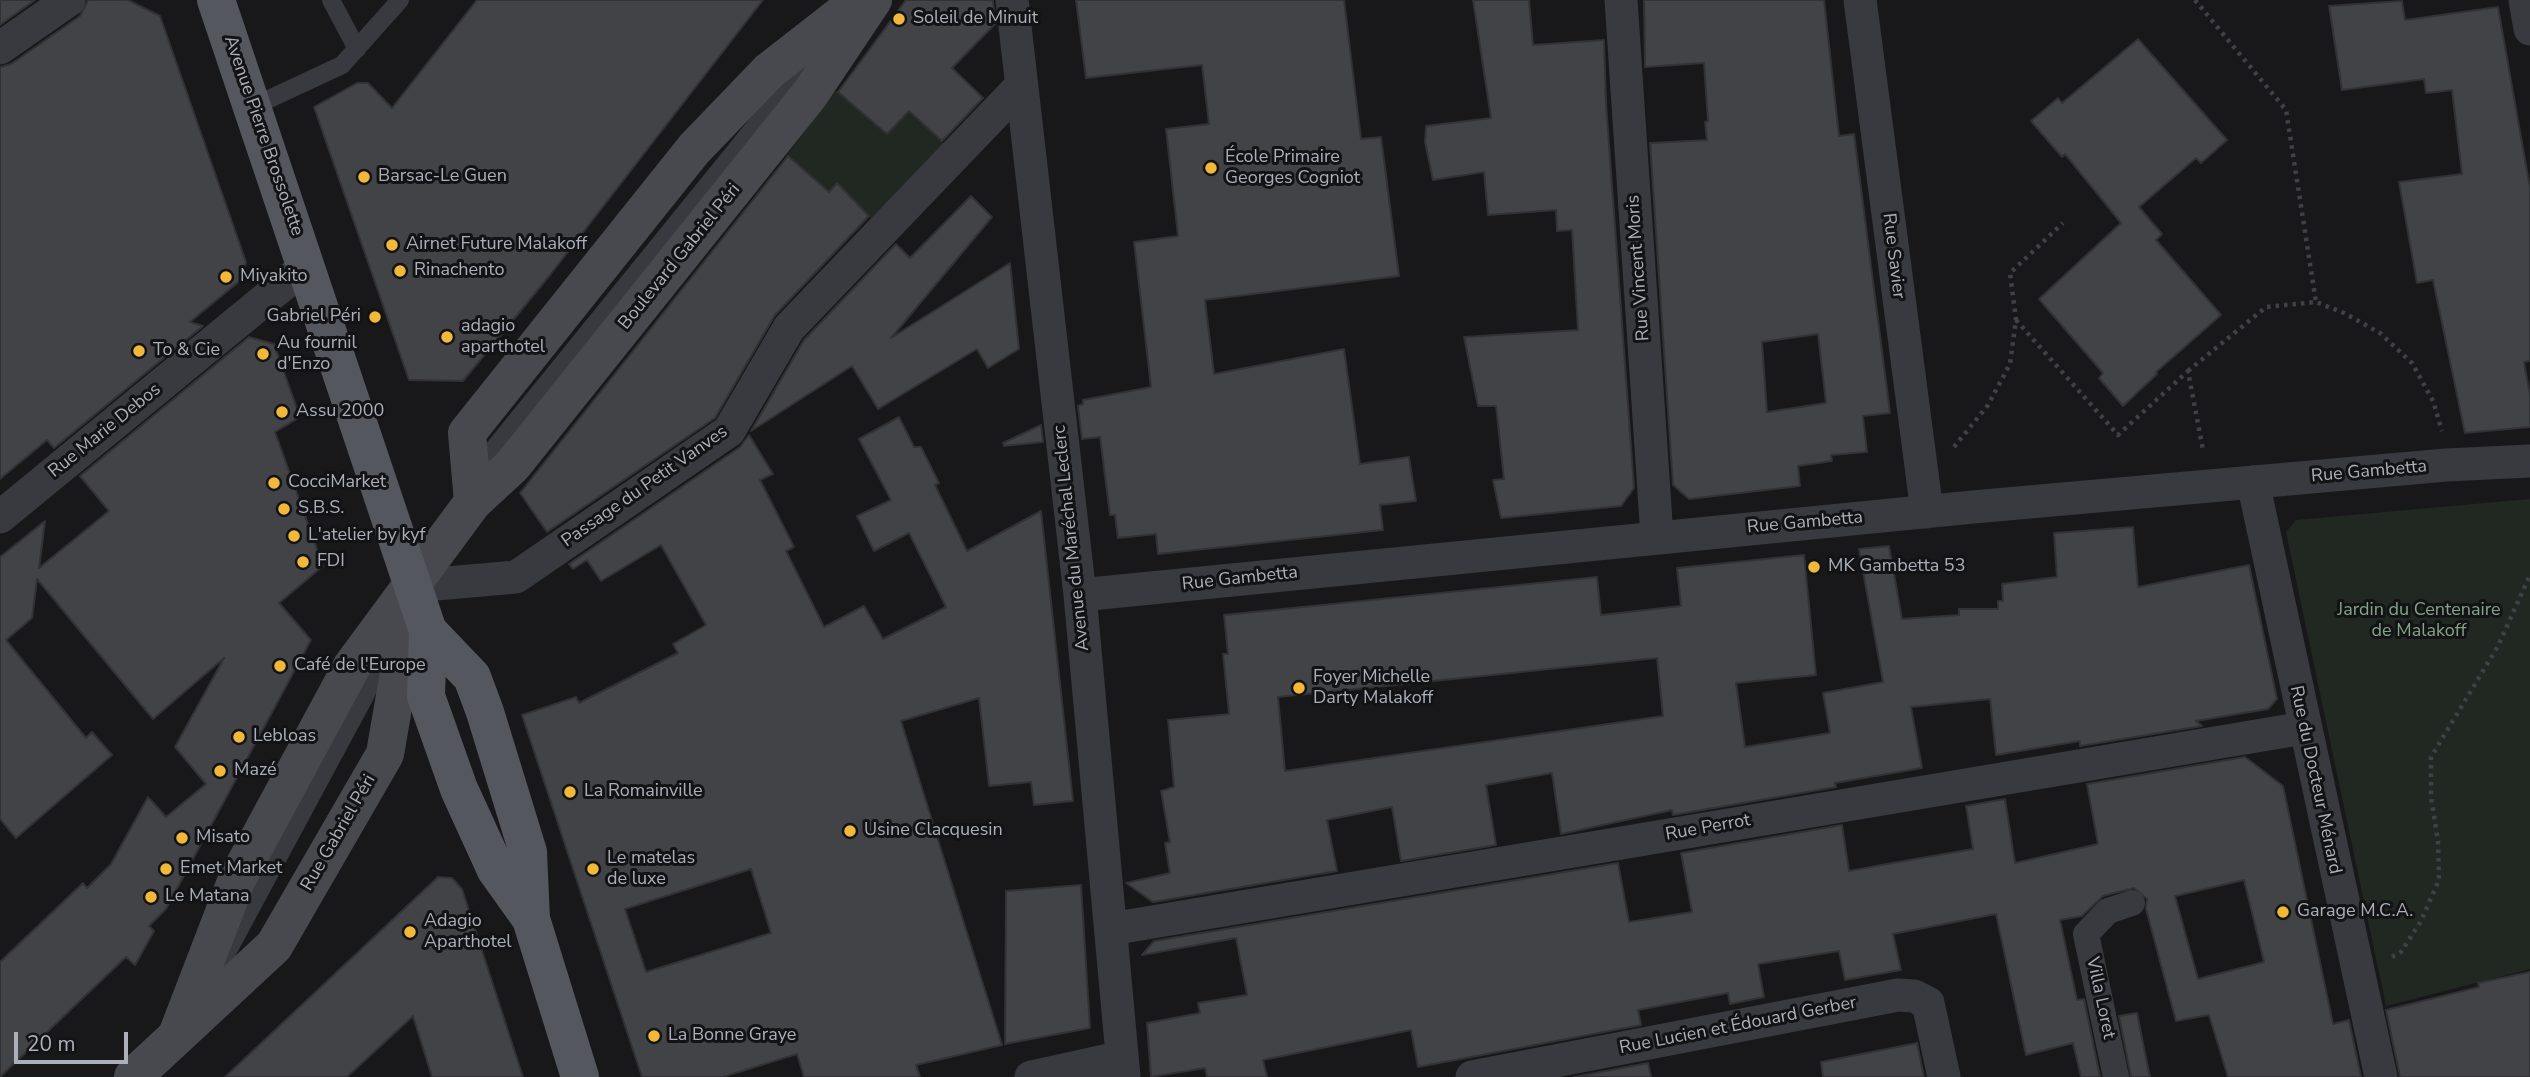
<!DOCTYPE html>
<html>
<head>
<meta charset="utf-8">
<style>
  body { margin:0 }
  #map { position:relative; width:2530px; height:1077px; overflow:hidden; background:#18181a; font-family:"Nunito Sans",sans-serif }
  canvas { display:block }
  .scale { position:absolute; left:14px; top:1032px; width:114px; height:32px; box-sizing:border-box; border:4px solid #aaafba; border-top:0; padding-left:9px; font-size:21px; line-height:24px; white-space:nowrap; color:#aaafba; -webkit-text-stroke:5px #131315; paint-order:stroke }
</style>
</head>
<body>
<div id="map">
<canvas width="2530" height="1077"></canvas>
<div class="scale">20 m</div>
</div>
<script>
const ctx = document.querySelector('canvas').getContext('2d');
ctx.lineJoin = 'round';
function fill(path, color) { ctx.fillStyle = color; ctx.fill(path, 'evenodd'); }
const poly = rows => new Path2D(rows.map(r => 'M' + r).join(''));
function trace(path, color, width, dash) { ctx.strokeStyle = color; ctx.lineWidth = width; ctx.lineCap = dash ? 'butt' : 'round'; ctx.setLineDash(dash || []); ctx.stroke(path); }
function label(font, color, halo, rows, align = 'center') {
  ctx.font = font + ' "Nunito Sans",sans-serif'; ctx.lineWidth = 6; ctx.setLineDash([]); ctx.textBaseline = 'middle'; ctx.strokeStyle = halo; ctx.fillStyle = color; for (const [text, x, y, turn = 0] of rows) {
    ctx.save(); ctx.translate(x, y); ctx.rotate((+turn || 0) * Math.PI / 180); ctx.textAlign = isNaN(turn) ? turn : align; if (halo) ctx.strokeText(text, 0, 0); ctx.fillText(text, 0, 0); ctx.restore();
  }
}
fill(poly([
  [836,90,886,134,909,111,947,146,874,221,837,183,829,192,787,155],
  [2530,499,2530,969,2386,1006,2286,532,2296,520]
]), '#202821');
const building = poly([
  [0,0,35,0,0,25,0,0],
  [88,0,128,0,160,16,246,262,242,279,190,322,203,326,54,448,47,440,0,479,0,67,11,64,80,16,88,0],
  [477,0,763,0,550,275,463,381,409,380,314,107,357,83,368,83,392,108,477,0],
  [906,0,993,0,995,24,952,68,983,98,942,141,909,111,887,134,838,92,906,0],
  [1076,0,1344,0,1361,139,1381,137,1399,276,1205,300,1214,374,1344,349,1360,464,1409,457,1416,501,1380,505,1383,530,1158,554,1156,534,1118,538,1115,515,1110,515,1100,437,1082,439,1078,406,1083,404,1083,400,1151,387,1134,242,1178,236,1166,129,1209,124,1202,65,1086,78,1076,0],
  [1473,0,1529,0,1533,45,1604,40,1606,103,1634,488,1621,506,1501,518,1493,480,1504,479,1496,406,1478,406,1464,337,1578,330,1572,230,1557,231,1556,210,1488,215,1484,172,1433,180,1425,142,1426,126,1491,118,1473,0],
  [1644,0,1824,0,1839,136,1854,134,1890,413,1863,416,1867,452,1831,455,1832,461,1798,466,1800,486,1689,499,1673,485,1650,143,1707,140,1705,122,1708,121,1704,63,1645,67,1644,0],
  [1818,334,1826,403,1767,412,1762,342,1818,334],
  [2402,1,2405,20,2498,7,2530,188,2530,361,2524,362,2530,395,2530,427,2465,433,2433,280,2417,283,2399,182,2462,174,2452,90,2426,93,2424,79,2342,90,2329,6,2402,1],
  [2138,39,2227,140,2201,163,2196,158,2139,207,2162,234,2156,240,2221,315,2156,372,2157,374,2123,406,2099,378,2103,373,2039,299,2121,223,2065,154,2062,157,2031,121,2058,98,2062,103,2138,39],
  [788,156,829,192,837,183,869,216,775,315,715,418,547,532,520,493,788,156],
  [971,196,992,217,891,338,1010,263,1019,349,988,368,977,349,878,409,852,366,751,431,804,340,896,244,910,258,971,196],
  [249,337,274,344,300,417,275,432,323,566,279,603,311,640,166,909,149,926,154,931,135,965,126,957,0,1077,0,962,83,883,87,888,111,864,148,797,166,817,206,784,175,747,224,658,153,719,37,579,32,618,6,640,86,738,92,732,112,755,16,838,0,819,0,557,45,521,39,568,109,511,80,476,249,337],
  [899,417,914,447,921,447,939,483,935,485,967,551,1041,511,1073,801,1034,805,1031,782,989,786,979,698,901,721,1002,1045,916,1065,920,1077,804,1077,797,1054,723,1077,642,1077,522,715,576,697,579,703,678,653,673,644,706,625,661,545,601,581,587,560,573,569,569,564,740,447,749,435,773,474,760,480,794,547,786,551,824,627,864,606,883,639,946,607,909,533,874,551,857,516,891,500,859,439,899,417],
  [751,869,771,933,646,972,625,909,751,869],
  [1041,425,1043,442,1004,446,1003,443,1041,425],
  [2133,527,2138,587,2249,565,2277,699,2268,709,2196,721,2202,726,2080,746,2080,741,1996,755,1990,699,1911,707,1922,768,1835,783,1836,787,1673,815,1672,810,1561,834,1552,773,1486,785,1496,845,1401,861,1392,807,1327,820,1337,871,1153,902,1126,883,1170,873,1165,843,1170,842,1161,791,1174,787,1168,720,1229,714,1223,654,1228,654,1224,615,1597,577,1601,615,1681,606,1677,568,1804,555,1816,675,1736,683,1745,747,1830,733,1823,693,1883,682,1859,549,1889,546,1902,619,1959,615,1959,609,1998,609,1998,601,2003,601,2002,584,2057,577,2054,533,2133,527],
  [1657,658,1663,716,1285,771,1278,697,1657,658],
  [2245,757,2283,786,2333,1024,2349,1020,2361,1077,2228,1077,2209,1015,2176,1021,2146,909,2147,899,2134,888,2103,896,2082,916,2060,920,2077,1000,2084,999,2100,1077,2081,1077,2073,1043,2026,1055,1996,914,1893,934,1901,970,1845,980,1839,951,1758,964,1764,997,1730,1004,1728,993,1638,1010,1641,1025,1418,1067,1411,1030,1263,1060,1267,1077,1207,1077,1205,1068,1151,1077,1147,1023,1200,1013,1198,1003,1247,995,1236,938,1142,955,1154,941,1618,863,1629,922,1692,912,1681,853,1842,825,1849,871,1898,862,1973,849,1966,806,2005,799,2015,863,2098,844,2087,784,2245,757],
  [2244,880,2264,962,2198,979,2175,896,2244,880],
  [438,877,452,878,462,889,523,1077,432,1077,413,1016,347,1077,225,1077,438,877],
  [1081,885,1090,1028,1005,1044,1006,891,1081,885],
  [2530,972,2530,1077,2400,1077,2386,1010,2479,987,2478,983,2530,972],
  [2137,1013,2146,1058,2150,1077,2131,1077,2119,1016,2137,1013],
  [1917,1043,1924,1077,1823,1077,1821,1062,1917,1043],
  [1648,1063,1651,1077,1574,1077,1648,1063]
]);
fill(building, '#424347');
trace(building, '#323236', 2);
trace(poly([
  [2195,0,2286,110,2316,302],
  [2016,320,2118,435,2188,371,2203,450],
  [2188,371,2266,307,2316,302,2344,313,2380,333,2412,363,2433,401,2442,431],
  [1954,447,1988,405,2010,364,2016,320,2010,273,2063,223],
  [2392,957,2401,952,2421,921,2439,880,2438,841,2431,797,2431,757,2498,646,2530,575]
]), '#3f4146', 4.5, [3.5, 5]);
trace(poly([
  [331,0,357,49],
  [252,107,342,65,400,0],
  [481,481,491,452,791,82,808,55],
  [223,960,364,698,391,637]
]), '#393a3f', 18);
trace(poly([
  [2116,1077,2086,934,2108,911,2132,903]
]), '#393a3f', 26);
trace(poly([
  [1012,0,1080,595,1124,1077],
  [1621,0,1657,537],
  [1860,0,1927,512],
  [2525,0,2530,29],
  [0,48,69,0],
  [2253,482,2381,1077],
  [0,517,307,265],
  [413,586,516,577,729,431,789,328,1021,86],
  [1080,595,1973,507,2446,465,2530,461],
  [1111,929,2304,728],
  [1031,1077,1122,1057],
  [1472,1077,1898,995,1914,996,1928,1003,1944,1077]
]), '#393a3f', 33);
trace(poly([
  [473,502,467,433,694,149,769,71,860,0],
  [177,1035,237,879,352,666,473,502,512,466,810,94,873,0],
  [133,1077,274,946,385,754,413,591]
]), '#47494f', 38);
trace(poly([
  [216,0,428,631,426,696,459,789,496,870,531,919],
  [428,631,472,677,485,712,528,852,531,919,580,1077]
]), '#55575e', 38);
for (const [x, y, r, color] of [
  [899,19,7,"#f1b839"],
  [1211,168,7,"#f1b839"],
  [364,177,7,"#f1b839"],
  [392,245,7,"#f1b839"],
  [400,271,7,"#f1b839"],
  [226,277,7,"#f1b839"],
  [375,317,7,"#f1b839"],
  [447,337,7,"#f1b839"],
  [139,351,7,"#f1b839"],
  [263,354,7,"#f1b839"],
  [282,412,7,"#f1b839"],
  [274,483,7,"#f1b839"],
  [284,509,7,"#f1b839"],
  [294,536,7,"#f1b839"],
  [303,562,7,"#f1b839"],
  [1814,567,7,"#f1b839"],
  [280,666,7,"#f1b839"],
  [1299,688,7,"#f1b839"],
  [239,737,7,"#f1b839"],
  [220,771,7,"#f1b839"],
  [570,792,7,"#f1b839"],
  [850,831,7,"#f1b839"],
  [182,838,7,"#f1b839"],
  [166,869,7,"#f1b839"],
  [593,869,7,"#f1b839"],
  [151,897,7,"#f1b839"],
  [2283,912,7,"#f1b839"],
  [410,932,7,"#f1b839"],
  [654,1036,7,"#f1b839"]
]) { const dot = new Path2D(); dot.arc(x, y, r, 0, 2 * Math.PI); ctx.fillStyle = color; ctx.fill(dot); trace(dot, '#131315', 2.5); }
label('18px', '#aaafba', '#131315', [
  ["Soleil de Minuit",913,19],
  ["École Primaire",1225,158],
  ["Georges Cogniot",1225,179],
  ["Barsac-Le Guen",378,177],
  ["Airnet Future Malakoff",406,245],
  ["Rinachento",414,271],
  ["Miyakito",240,277],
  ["Gabriel Péri",361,317,"right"],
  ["adagio",461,327],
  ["aparthotel",461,348],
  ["Au fournil",277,344],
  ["d'Enzo",277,365],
  ["To & Cie",153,351],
  ["Assu 2000",296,412],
  ["CocciMarket",288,483],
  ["S.B.S.",298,509],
  ["L'atelier by kyf",308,536],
  ["FDI",317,562],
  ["MK Gambetta 53",1828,567],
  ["Café de l'Europe",294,666],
  ["Foyer Michelle",1313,678],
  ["Darty Malakoff",1313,699],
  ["Lebloas",253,737],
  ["Mazé",234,771],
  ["La Romainville",584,792],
  ["Usine Clacquesin",864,831],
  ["Misato",196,838],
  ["Le matelas",607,859],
  ["de luxe",607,880],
  ["Emet Market",180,869],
  ["Le Matana",165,897],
  ["Garage M.C.A.",2297,912],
  ["Adagio",424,922],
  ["Aparthotel",424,943],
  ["La Bonne Graye",668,1036]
], 'left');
label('18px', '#aaafba', '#131315', [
  ["Avenue Pierre Brossolette",263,136,71],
  ["Rue Savier",1893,256,83],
  ["Boulevard Gabriel Péri",680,257,-51],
  ["Rue Vincent Moris",1639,268,-94],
  ["Rue Marie Debos",105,431,-39],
  ["Rue Gambetta",2369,472,-5],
  ["Passage du Petit Vanves",645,487,-35],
  ["Rue Gambetta",1805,523,-5],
  ["Avenue du Maréchal Leclerc",1072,538,-96],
  ["Rue Gambetta",1240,579,-6],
  ["Rue du Docteur Ménard",2315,780,78],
  ["Rue Perrot",1708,828,-10],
  ["Rue Gabriel Péri",339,833,-60],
  ["Villa Loret",2100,998,78],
  ["Rue Lucien et Édouard Gerber",1738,1026,-11]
]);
label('18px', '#82a585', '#131315', [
  ["Jardin du Centenaire",2419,611],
  ["de Malakoff",2419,632]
]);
</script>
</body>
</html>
